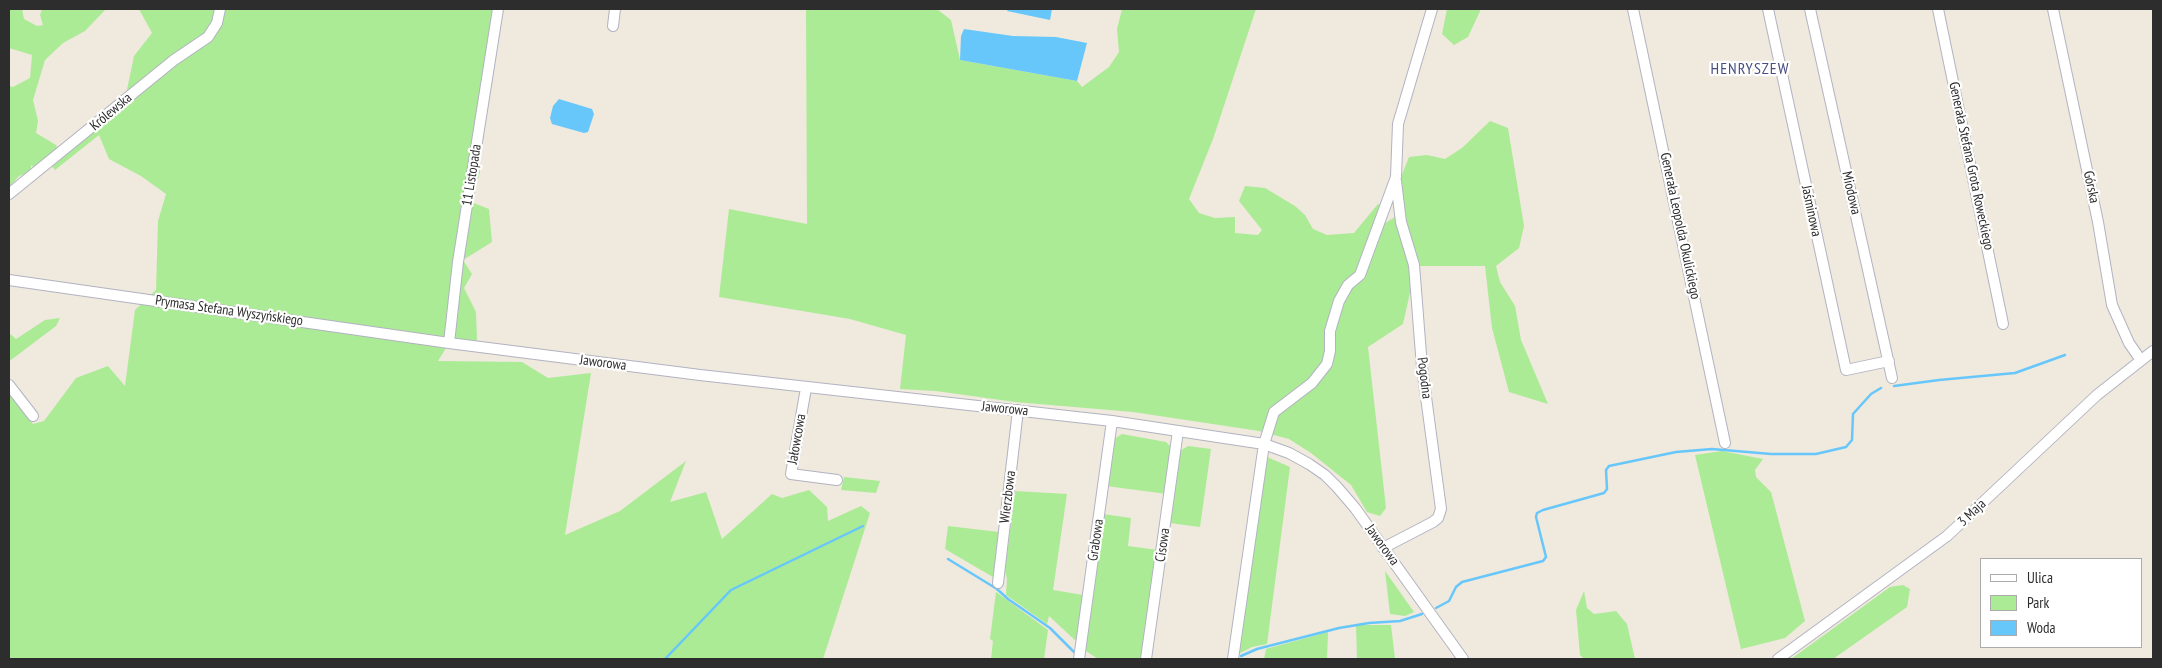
<!DOCTYPE html>
<html>
<head>
<meta charset="utf-8">
<style>
  body { margin:0 }
  #map { position:relative; width:2162px; height:668px; overflow:hidden; background:#efe9de; font-family:"PT Sans Narrow",sans-serif }
  canvas { display:block }
  .frame { position:absolute; inset:0; border:10px solid #2d2d2d; pointer-events:none }
  .legend { position:absolute; left:1980px; top:558px; width:162px; height:90px; box-sizing:border-box; background:#fff; border:1px solid #ababab; margin:0; padding:6px 9px; list-style:none; font-size:15px; color:#2d2d2d }
  .legend li { display:flex; align-items:center; gap:10px; height:25px }
  .legend b { width:25px; border:1px solid #ababab }
</style>
</head>
<body>
<div id="map">
<canvas width="2162" height="668"></canvas>
<div class="frame"></div>
<ul class="legend">
<li><b style="height:6px;background:#fff"></b>Ulica</li>
<li><b style="height:14px;background:#abeb95"></b>Park</li>
<li><b style="height:14px;background:#67c7fb"></b>Woda</li>
</ul>
</div>
<script>
const ctx = document.querySelector('canvas').getContext('2d');
ctx.lineJoin = 'round';
function fill(path, color) { ctx.fillStyle = color; ctx.fill(path, 'evenodd'); }
const poly = rows => new Path2D(rows.map(r => 'M' + r).join(''));
function trace(path, color, width, dash) { ctx.strokeStyle = color; ctx.lineWidth = width; ctx.lineCap = dash ? 'butt' : 'round'; ctx.setLineDash(dash || []); ctx.stroke(path); }
function label(font, color, halo, rows, align = 'center') {
  ctx.font = font + ' "PT Sans Narrow",sans-serif'; ctx.lineWidth = 4.5; ctx.setLineDash([]); ctx.textBaseline = 'middle'; ctx.strokeStyle = halo; ctx.fillStyle = color; for (const [text, x, y, turn = 0] of rows) {
    ctx.save(); ctx.translate(x, y); ctx.rotate((+turn || 0) * Math.PI / 180); ctx.textAlign = isNaN(turn) ? turn : align; if (halo) ctx.strokeText(text, 0, 0); ctx.fillText(text, 0, 0); ctx.restore();
  }
}
fill(poly([
  [9,9,22,9,24,19,37,26,43,25,40,15,42,9,106,9,85,31,63,43,45,60,33,100,38,121,36,133,56,145,59,151,36,169,31,165,31,172,19,176,9,187,9,86,13,87,30,78,32,55,9,48],
  [139,9,495,9,476,117,480,172,471,202,489,209,492,242,463,260,472,274,464,288,476,312,477,340,446,348,438,361,522,362,548,378,591,373,565,535,620,511,686,461,670,502,706,492,722,539,772,494,782,498,809,490,827,507,828,521,861,506,870,513,823,659,9,659,9,394,33,424,44,421,76,378,108,366,125,386,135,310,156,290,158,221,166,194,141,176,109,159,99,135,55,170,51,165,119,109,123,109,134,56,152,33],
  [806,9,937,9,951,20,960,60,1077,81,1082,87,1109,67,1119,52,1117,29,1122,9,1256,9,1213,139,1189,199,1199,213,1215,218,1235,217,1235,233,1258,235,1262,230,1239,201,1245,186,1265,188,1295,206,1305,215,1313,229,1327,235,1354,233,1378,204,1383,206,1382,225,1400,214,1401,177,1409,157,1427,155,1445,159,1462,148,1490,121,1508,128,1524,226,1519,248,1496,266,1500,282,1515,306,1521,340,1548,404,1509,392,1492,328,1485,266,1417,266,1410,251,1410,293,1403,324,1368,347,1386,508,1380,516,1367,512,1351,485,1311,453,1289,439,1259,431,1133,412,1015,402,936,391,900,389,906,335,850,319,719,297,729,209,807,224],
  [1447,9,1481,9,1468,37,1454,45,1442,34],
  [60,318,56,326,11,360,9,359,9,333,16,339,45,320],
  [1122,434,1166,442,1172,448,1167,494,1106,486,1114,439],
  [1188,446,1211,449,1200,527,1170,523,1180,451],
  [1722,451,1763,459,1755,470,1756,477,1771,492,1805,621,1785,638,1741,649,1695,455],
  [1267,457,1290,467,1267,644,1252,647,1238,654],
  [844,477,880,481,876,493,841,490],
  [1015,491,1067,494,1053,590,1083,595,1077,642,1049,616,1047,624,1006,595,1007,579,1005,571],
  [1103,514,1131,518,1128,546,1158,550,1142,659,1098,659,1083,649],
  [948,526,999,532,993,577,945,549],
  [1385,571,1414,612,1405,616,1390,614],
  [1903,585,1910,589,1907,607,1833,659,1791,659,1890,587],
  [1584,591,1587,608,1594,614,1616,611,1627,624,1635,659,1584,659,1580,655,1576,610],
  [996,592,1048,630,1044,659,991,659,993,641,990,639],
  [1356,625,1391,625,1395,659,1357,659],
  [1328,632,1327,659,1264,659,1266,649]
]), '#abeb95');
fill(poly([
  [1008,9,1052,9,1050,20,1007,11],
  [964,29,1013,36,1056,37,1087,43,1077,81,960,60,961,36],
  [559,99,592,109,594,114,588,132,584,133,552,124,550,118,553,106]
]), '#67c7fb');
trace(poly([
  [1894,386,1939,380,2015,373,2065,355],
  [948,559,997,589,1008,599,1050,628,1074,652],
  [1436,608,1449,601,1456,587,1462,582,1543,561,1546,557,1536,517,1537,513,1543,510,1604,493,1607,489,1606,470,1609,466,1676,452,1712,449,1771,454,1816,454,1846,447,1852,440,1853,414,1871,394,1881,388],
  [1241,656,1257,649,1339,628,1369,623,1400,621,1422,614],
  [666,658,731,590,863,526]
]), '#67c7fb', 2.5);
const minor = poly([
  [1633,9,1725,443],
  [1768,9,1846,370,1889,361],
  [1810,9,1892,378],
  [1938,9,2003,324],
  [2053,9,2098,222,2112,305,2129,343,2140,359],
  [613,26,615,9],
  [9,194,174,60,208,37,217,23,220,9],
  [9,280,449,343,700,375,1112,421,1264,444,1289,453,1309,464,1325,475,1337,487,1355,508,1463,659],
  [449,343,458,262,498,9],
  [9,385,33,416],
  [806,388,791,474,837,480],
  [1383,548,1433,522,1438,518,1441,509,1422,367,1414,265,1401,222,1396,181],
  [998,583,1018,410],
  [1079,659,1112,421],
  [1146,659,1178,431],
  [1233,659,1264,444,1274,412,1312,383,1327,364,1330,351,1330,331,1339,301,1348,285,1360,275,1396,177,1398,124,1432,9],
  [1778,659,1947,536,2097,395,2153,351]
]);
trace(minor, '#b2b3c1', 12);
trace(minor, '#fff', 10);
label('14px', '#2d2d2d', '#fff', [
  ["Królewska",111,112,-40],
  ["Generała Stefana Grota Roweckiego",1971,166,78],
  ["11 Listopada",472,175,-81],
  ["Górska",2091,187,78],
  ["Miodowa",1851,193,77],
  ["Jaśminowa",1811,211,78],
  ["Generała Leopolda Okulickiego",1680,226,78],
  ["Prymasa Stefana Wyszyńskiego",229,311,8],
  ["Jaworowa",603,363,7],
  ["Pogodna",1424,378,83],
  ["Jaworowa",1005,409,6],
  ["Jałowcowa",797,439,-80],
  ["Wierzbowa",1008,497,-83],
  ["3 Maja",1972,513,-43],
  ["Grabowa",1096,540,-82],
  ["Cisowa",1163,545,-82],
  ["Jaworowa",1382,545,54]
]);
ctx.letterSpacing = '1px';
label('16px', '#474d83', '#fff', [
  ["HENRYSZEW",1750,69]
]);
ctx.letterSpacing = '0px';
</script>
</body>
</html>
